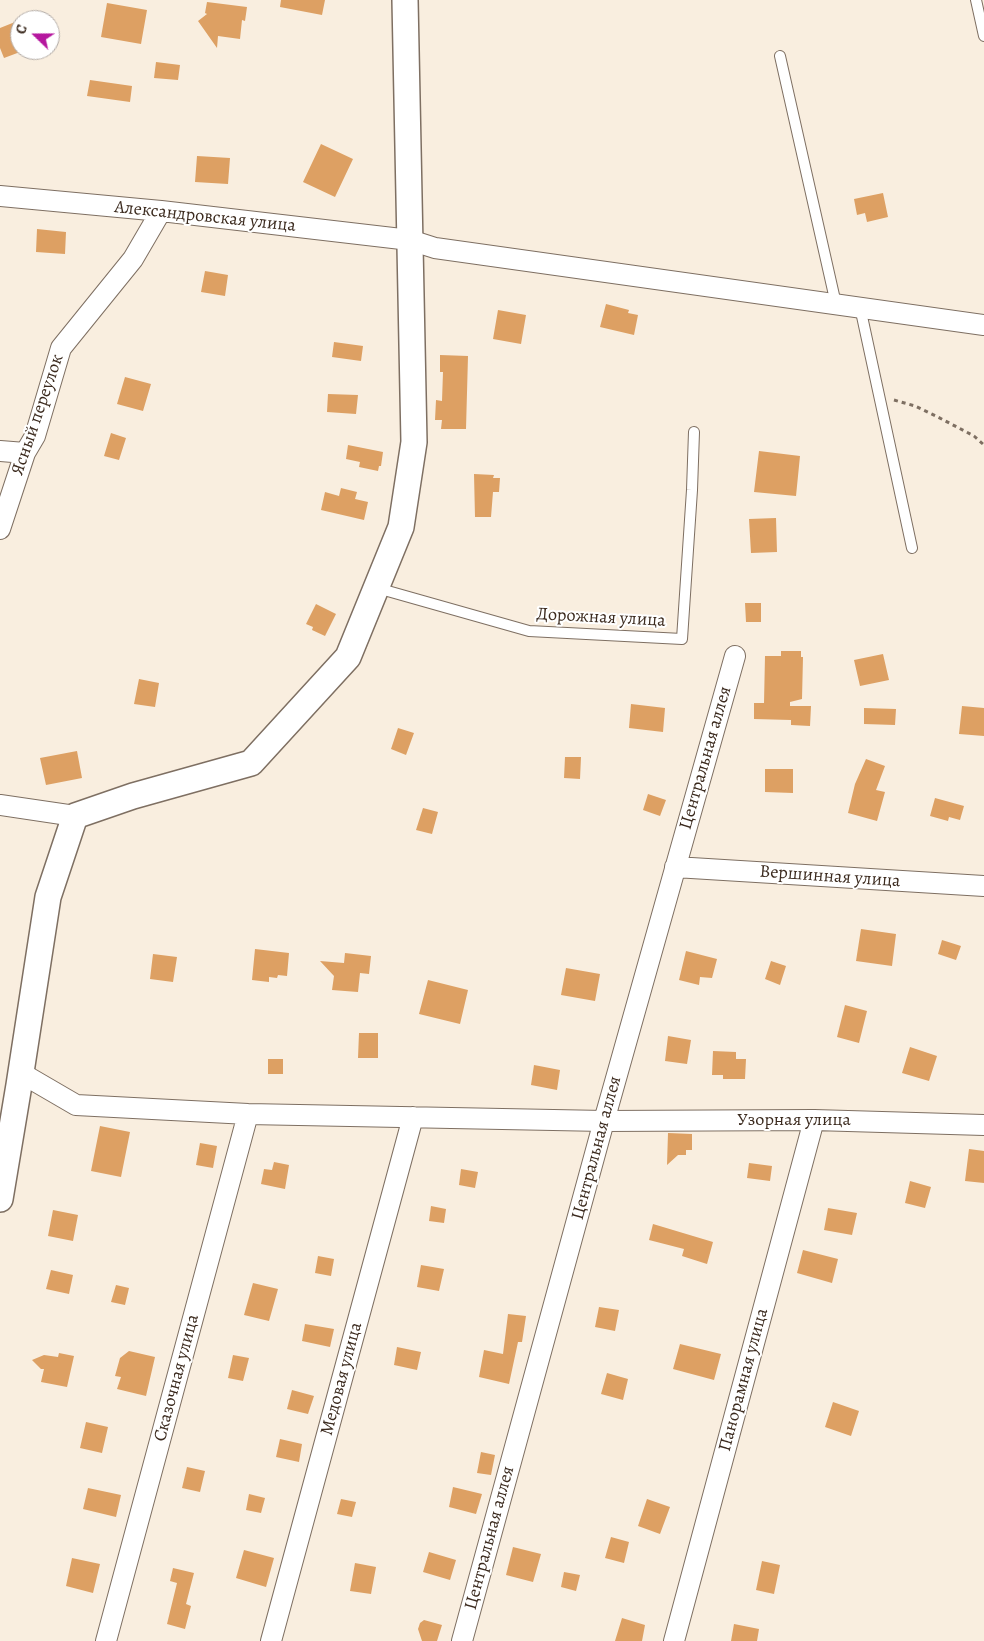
<!DOCTYPE html>
<html>
<head>
<meta charset="utf-8">
<style>
  body { margin:0 }
  #map { position:relative; width:984px; height:1641px; overflow:hidden; background:#f9eedf; font-family:Alegreya,serif }
  canvas { display:block }
  .north { position:absolute; left:10px; top:10px; width:50px; height:50px; box-sizing:border-box; background:#fff; border:1px solid #b1aaa5; border-radius:50%; rotate:292deg; font-size:14px; font-weight:700; line-height:20px; text-align:center; color:#3b2a1e }
  .north::after { content:''; display:block; margin:auto; width:18px; height:22px; background:#b5179e; clip-path:polygon(50% 0,100% 100%,50% 72%,0 100%) }
</style>
</head>
<body>
<div id="map">
<canvas width="984" height="1641"></canvas>
<div class="north">С</div>
</div>
<script>
const ctx = document.querySelector('canvas').getContext('2d');
ctx.lineJoin = 'round';
function fill(path, color) { ctx.fillStyle = color; ctx.fill(path, 'evenodd'); }
const poly = rows => new Path2D(rows.map(r => 'M' + r).join(''));
function trace(path, color, width, dash) { ctx.strokeStyle = color; ctx.lineWidth = width; ctx.lineCap = dash ? 'butt' : 'round'; ctx.setLineDash(dash || []); ctx.stroke(path); }
function label(font, color, halo, rows, align = 'center') {
  ctx.font = font + ' Alegreya,serif'; ctx.lineWidth = 4; ctx.setLineDash([]); ctx.textBaseline = 'middle'; ctx.strokeStyle = halo; ctx.fillStyle = color; for (const [text, x, y, turn = 0] of rows) {
    ctx.save(); ctx.translate(x, y); ctx.rotate((+turn || 0) * Math.PI / 180); ctx.textAlign = isNaN(turn) ? turn : align; if (halo) ctx.strokeText(text, 0, 0); ctx.fillText(text, 0, 0); ctx.restore();
  }
}
fill(poly([
  [281,0,325,0,322,15,280,7],
  [207,2,247,7,245,21,242,20,240,39,218,36,217,48,198,21,207,14,205,13],
  [107,3,147,10,141,44,101,37],
  [20,20,20,52,4,58,0,48,0,28],
  [156,62,180,65,178,80,154,78],
  [90,80,132,86,130,102,87,96],
  [321,144,353,159,335,197,303,182],
  [197,156,230,158,228,184,195,182],
  [883,193,888,217,867,222,865,213,857,215,854,199],
  [37,229,66,232,65,254,36,252],
  [205,271,228,275,225,296,201,292],
  [606,304,629,310,628,313,638,315,634,335,600,327],
  [498,310,526,315,521,344,493,339],
  [334,342,363,346,361,361,332,357],
  [440,355,468,356,466,429,441,429,442,420,435,420,436,400,442,401,443,372,440,372],
  [125,377,151,384,143,411,117,404],
  [328,394,358,395,356,414,327,412],
  [111,433,126,438,119,460,104,456],
  [348,445,383,452,381,466,379,466,378,471,359,467,360,462,346,459],
  [759,451,800,456,796,496,754,492],
  [474,474,494,475,493,478,500,478,499,492,493,492,491,517,475,517],
  [341,488,357,492,355,499,368,502,364,520,321,510,325,492,339,496],
  [776,518,777,552,751,553,749,519],
  [745,603,761,603,761,622,746,622],
  [316,604,336,614,325,636,312,630,313,627,306,624],
  [781,651,801,651,801,657,803,657,802,699,790,702,790,706,811,706,810,726,791,725,791,720,754,719,754,703,764,703,765,656,781,656],
  [883,654,889,680,860,686,854,660],
  [139,679,159,683,155,707,134,704],
  [631,704,665,708,663,732,629,728],
  [962,706,984,708,984,736,959,734],
  [864,708,896,709,895,725,864,724],
  [398,728,414,733,406,755,391,749],
  [77,751,82,778,46,785,40,758],
  [565,757,581,757,580,779,564,778],
  [866,759,885,766,876,790,885,792,877,821,848,813,855,784],
  [765,769,793,769,793,793,765,792],
  [648,794,666,800,660,816,643,810],
  [935,798,964,806,960,820,949,817,948,821,930,816],
  [423,808,438,812,432,834,416,830],
  [861,929,896,934,892,966,856,961],
  [942,940,961,946,956,960,938,954],
  [255,949,289,953,287,976,278,975,277,978,269,977,269,982,252,980],
  [686,951,717,959,712,978,700,977,699,985,679,980],
  [345,953,371,956,369,974,360,973,358,992,332,990,334,976,320,961,344,963],
  [153,954,177,957,173,982,150,979],
  [771,961,786,966,780,985,765,979],
  [566,968,600,974,595,1001,561,995],
  [428,980,468,990,460,1024,419,1014],
  [845,1005,867,1011,859,1043,837,1037],
  [359,1033,378,1033,378,1058,358,1058],
  [668,1036,691,1040,687,1064,665,1061],
  [910,1047,937,1056,929,1081,902,1073],
  [713,1051,736,1052,736,1059,746,1059,745,1079,723,1079,723,1075,712,1075],
  [268,1059,283,1059,283,1074,268,1074],
  [534,1065,560,1070,557,1090,531,1085],
  [100,1126,130,1132,121,1177,91,1171],
  [668,1133,692,1134,692,1150,686,1150,686,1155,678,1155,667,1165],
  [200,1143,217,1146,213,1168,196,1165],
  [969,1149,984,1151,984,1183,965,1181],
  [274,1162,289,1165,285,1189,261,1184,264,1169,272,1170],
  [749,1163,772,1166,770,1181,747,1178],
  [461,1169,478,1172,475,1188,459,1185],
  [910,1181,931,1187,925,1208,905,1203],
  [431,1206,446,1209,444,1223,429,1221],
  [828,1208,857,1213,852,1235,824,1230],
  [53,1210,78,1215,73,1241,48,1236],
  [653,1224,713,1242,707,1264,682,1256,684,1249,649,1240],
  [803,1250,838,1259,832,1283,797,1273],
  [318,1256,334,1259,331,1276,315,1273],
  [421,1265,444,1269,439,1291,417,1287],
  [51,1270,73,1275,69,1294,46,1289],
  [253,1283,278,1289,269,1321,244,1315],
  [116,1285,129,1288,125,1305,111,1302],
  [599,1307,619,1310,615,1331,595,1327],
  [508,1314,526,1316,522,1342,518,1342,509,1384,479,1377,484,1350,503,1354],
  [305,1324,334,1329,330,1347,302,1341],
  [680,1344,721,1354,714,1380,673,1369],
  [397,1347,421,1352,417,1370,394,1365],
  [129,1351,155,1357,146,1396,117,1389,121,1377,115,1376,120,1358],
  [59,1353,74,1356,67,1387,41,1382,44,1369,41,1369,32,1360,44,1355,58,1357],
  [233,1355,249,1358,243,1381,228,1378],
  [607,1373,628,1379,623,1400,601,1394],
  [292,1390,314,1396,308,1414,287,1409],
  [833,1402,859,1411,851,1436,825,1427],
  [86,1422,108,1427,102,1453,80,1448],
  [280,1439,302,1444,299,1462,276,1457],
  [481,1452,495,1455,491,1475,477,1473],
  [187,1467,205,1471,200,1492,182,1488],
  [453,1487,482,1494,476,1514,449,1507],
  [88,1488,121,1495,116,1517,83,1509],
  [249,1494,265,1498,261,1513,246,1510],
  [341,1499,356,1502,352,1517,337,1514],
  [647,1499,670,1507,660,1534,638,1526],
  [611,1537,629,1542,624,1563,605,1558],
  [513,1547,541,1554,533,1582,506,1575],
  [244,1550,274,1558,266,1587,236,1578],
  [429,1552,456,1560,450,1580,423,1572],
  [72,1558,100,1564,93,1593,66,1586],
  [762,1561,780,1565,774,1594,756,1590],
  [355,1563,376,1567,371,1594,350,1591],
  [173,1568,194,1573,186,1604,191,1606,185,1629,167,1624,177,1583,170,1581],
  [564,1572,580,1575,576,1591,561,1587],
  [622,1618,645,1625,642,1641,615,1641],
  [424,1620,442,1625,437,1641,422,1641,418,1629,420,1623],
  [734,1624,759,1629,757,1641,731,1641]
]), '#dda063');
const service = poly([
  [976,0,984,36],
  [780,56,836,304],
  [860,307,912,548],
  [377,588,529,631,682,639,692,490,694,432]
]);
const minor = poly([
  [0,196,161,211,410,240,435,248,984,325],
  [0,451,25,453],
  [0,529,25,453,35,436,61,348,133,259,161,211],
  [0,805,75,816],
  [675,867,984,886],
  [21,1073,76,1105,248,1114,604,1121,814,1120,984,1125],
  [106,1641,248,1114],
  [271,1641,413,1117],
  [462,1641,604,1121,735,656],
  [674,1641,814,1120]
]);
const tertiary = poly([
  [0,1199,19,1085,48,897,75,816,133,796,251,763,348,657,401,527,414,442,405,0]
]);
trace(service, '#7e6f62', 12);
trace(minor, '#7e6f62', 22);
trace(tertiary, '#7e6f62', 28);
trace(poly([
  [894,400,915,406,936,416,974,436,984,445]
]), '#7e6f62', 3, [4, 4]);
trace(service, '#fff', 10);
trace(minor, '#fff', 20);
trace(tertiary, '#fff', 25);
label('18px', '#3b2a1e', '#fff', [
  ["Александровская улица",205,217,6],
  ["Ясный переулок",38,415,-71],
  ["Дорожная улица",601,618,3],
  ["Центральная аллея",706,758,-74],
  ["Вершинная улица",830,877,4],
  ["Узорная улица",794,1121],
  ["Центральная аллея",597,1148,-75],
  ["Сказочная улица",177,1378,-75],
  ["Медовая улица",342,1379,-75],
  ["Панорамная улица",744,1380,-75],
  ["Центральная аллея",490,1538,-75]
]);
</script>
</body>
</html>
